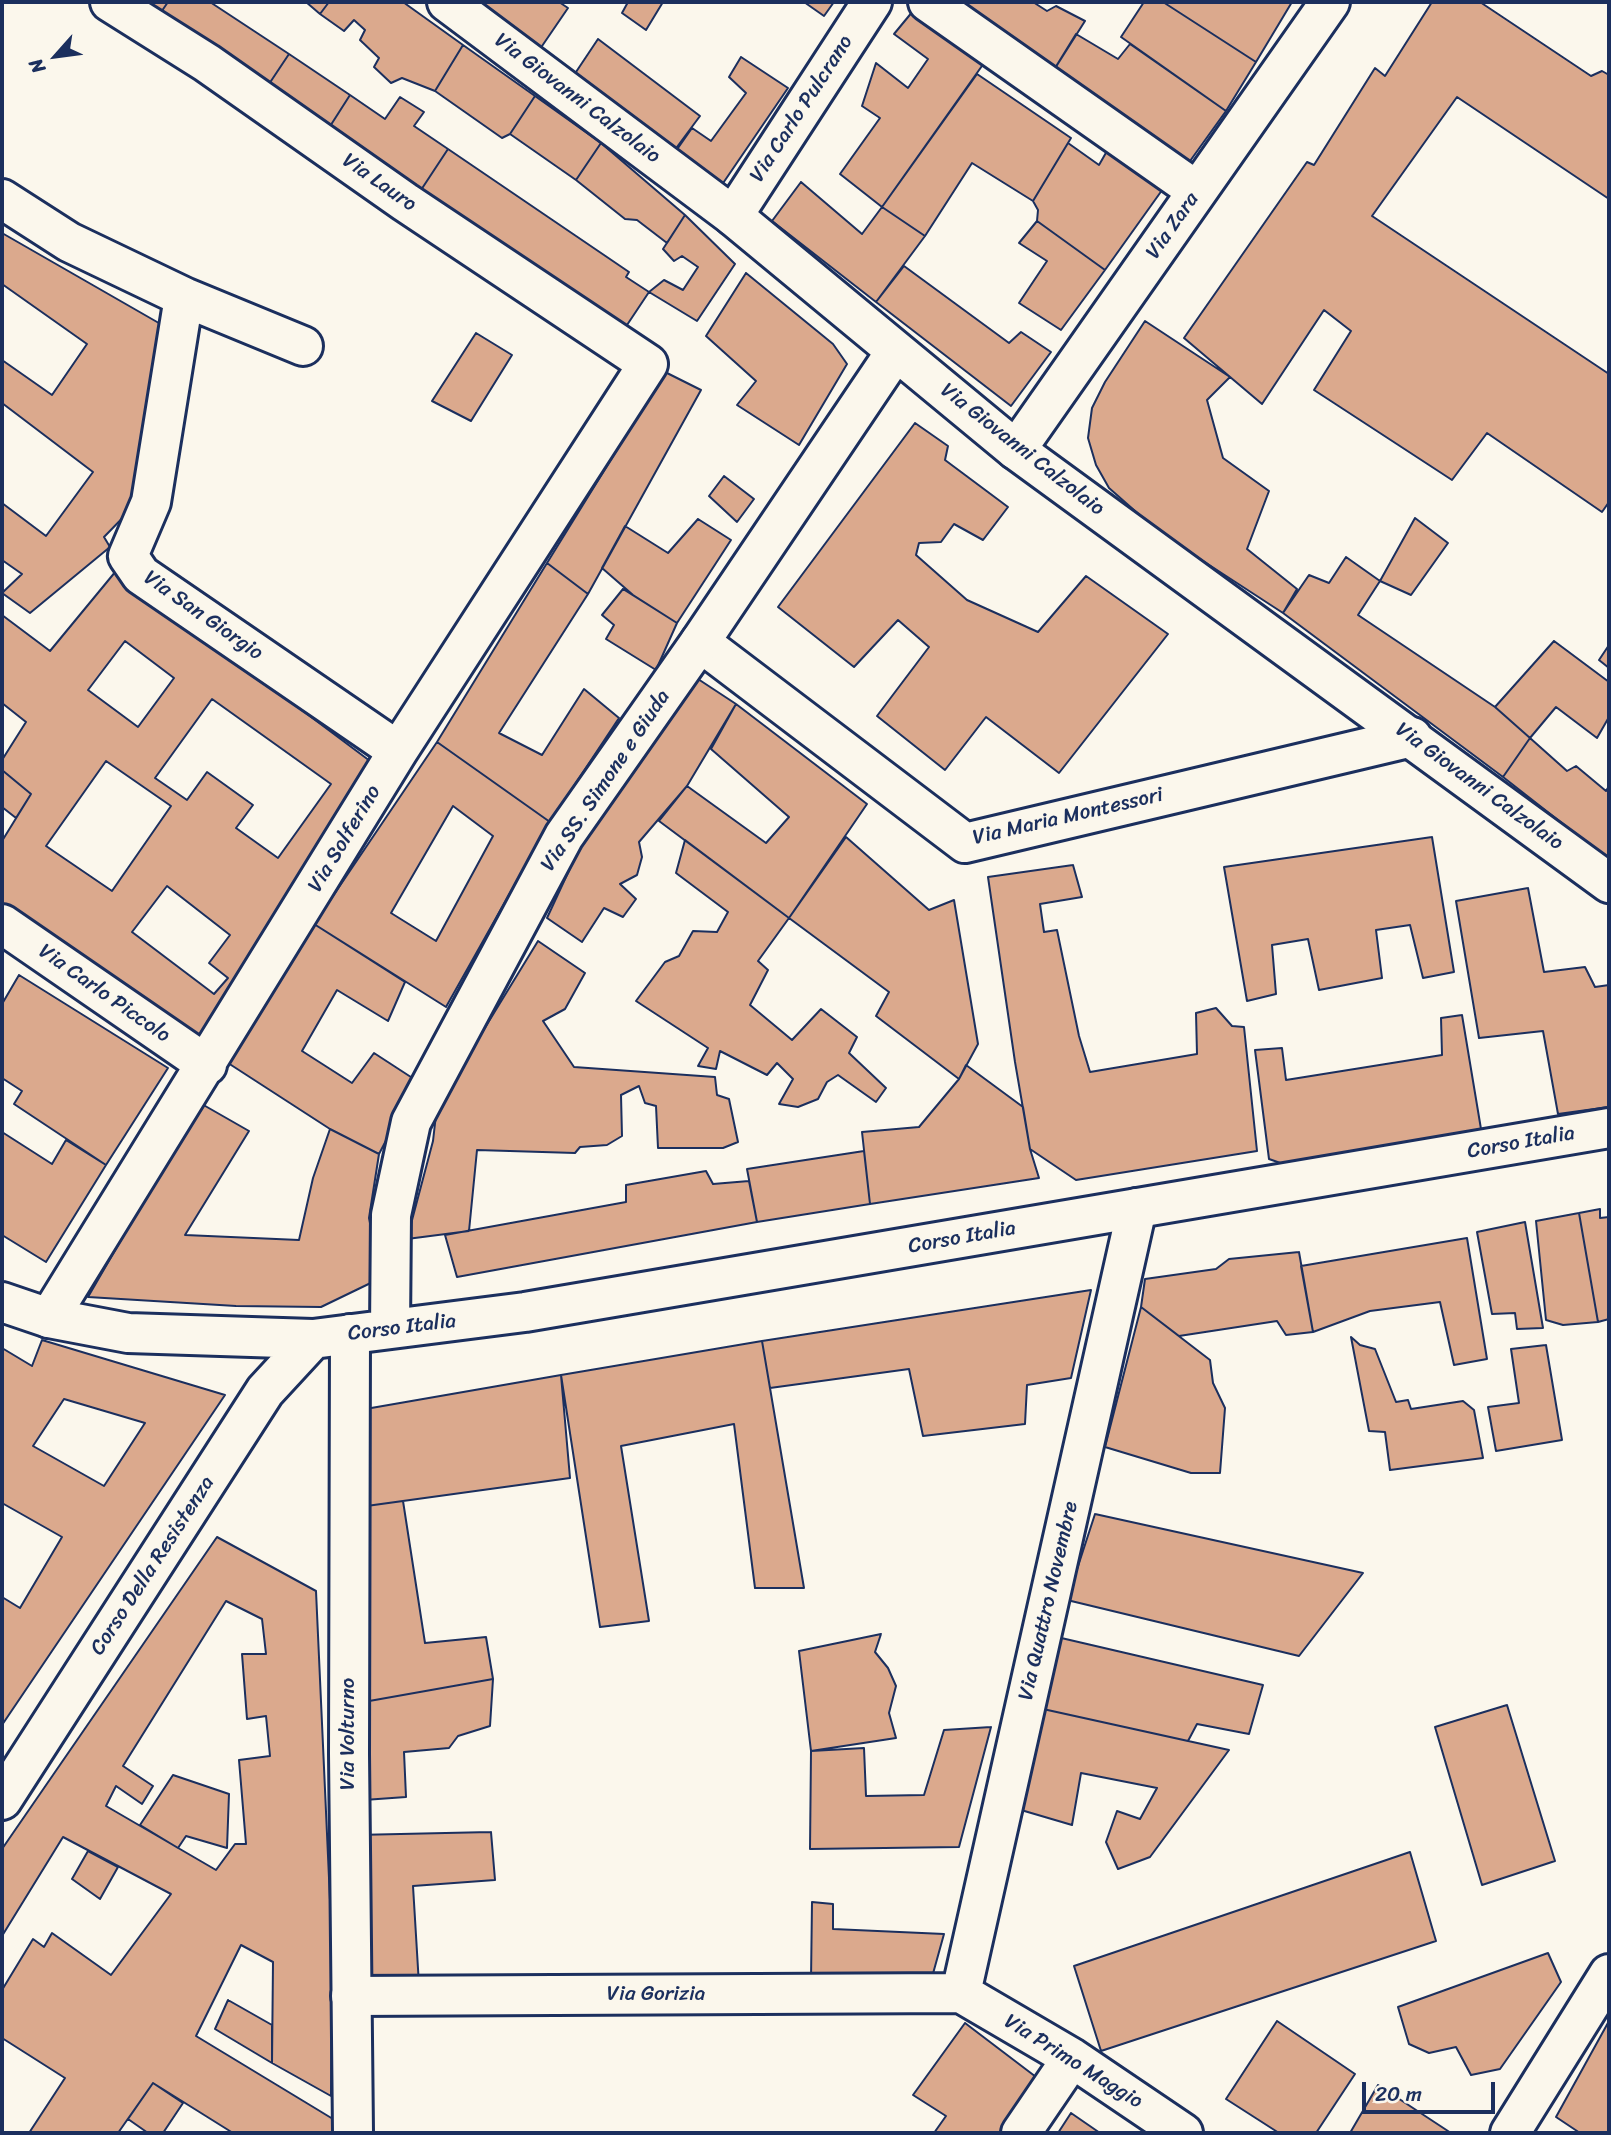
<!DOCTYPE html>
<html>
<head>
<meta charset="utf-8">
<style>
  body { margin:0 }
  #map { position:relative; width:1611px; height:2135px; overflow:hidden; background:#fbf7ec; font-family:Sriracha,sans-serif }
  canvas { display:block }
  .frame { position:absolute; inset:0; border:4px solid #1b2f5e; pointer-events:none }
  .north { position:absolute; left:21px; top:21px; width:70px; height:70px; -webkit-text-stroke:5px #fbf7ec; paint-order:stroke; rotate:242deg; font-size:19px; font-weight:700; line-height:28px; text-align:center; color:#1b2f5e }
  .north::after { content:''; display:block; margin:auto; width:24px; height:32px; background:#1b2f5e; clip-path:polygon(50% 0,100% 100%,50% 72%,0 100%) }
  .scale { position:absolute; left:1362px; top:2082px; width:133px; height:32px; box-sizing:border-box; border:4px solid #1b2f5e; border-top:0; padding-left:9px; font-size:21px; line-height:24px; white-space:nowrap; color:#1b2f5e; -webkit-text-stroke:5px #fbf7ec; paint-order:stroke }
</style>
</head>
<body>
<div id="map">
<canvas width="1611" height="2135"></canvas>
<div class="frame"></div>
<div class="north">N</div>
<div class="scale">20 m</div>
</div>
<script>
const ctx = document.querySelector('canvas').getContext('2d');
ctx.lineJoin = 'round';
function fill(path, color) { ctx.fillStyle = color; ctx.fill(path, 'evenodd'); }
const poly = rows => new Path2D(rows.map(r => 'M' + r).join(''));
function trace(path, color, width, dash) { ctx.strokeStyle = color; ctx.lineWidth = width; ctx.lineCap = dash ? 'butt' : 'round'; ctx.setLineDash(dash || []); ctx.stroke(path); }
function label(font, color, halo, rows, align = 'center') {
  ctx.font = font + ' Sriracha,sans-serif'; ctx.lineWidth = 5; ctx.setLineDash([]); ctx.textBaseline = 'middle'; ctx.strokeStyle = halo; ctx.fillStyle = color; for (const [text, x, y, turn = 0] of rows) {
    ctx.save(); ctx.translate(x, y); ctx.rotate((+turn || 0) * Math.PI / 180); ctx.textAlign = isNaN(turn) ? turn : align; if (halo) ctx.strokeText(text, 0, 0); ctx.fillText(text, 0, 0); ctx.restore();
  }
}
const building = poly([
  [134,2,168,2,157,18,134,2],
  [168,2,210,2,289,54,265,90,157,18,168,2],
  [306,2,329,2,320,14,306,2],
  [329,2,403,2,463,45,435,91,402,78,391,83,374,67,379,58,360,40,365,30,354,20,344,31,320,14,329,2],
  [472,2,559,2,568,8,540,49,472,2],
  [628,2,663,2,646,30,622,13,628,2],
  [804,2,834,2,824,16,804,2],
  [947,2,1033,2,1047,11,1056,6,1085,21,1052,73,947,2],
  [1144,2,1163,2,1256,62,1226,111,1121,37,1144,2],
  [1163,2,1292,2,1256,62,1163,2],
  [1432,2,1480,2,1591,76,1602,71,1609,75,1609,199,1457,97,1372,216,1609,374,1609,502,1602,512,1487,433,1452,480,1314,390,1351,331,1324,310,1262,404,1184,338,1307,162,1314,165,1375,68,1385,76,1432,2],
  [913,11,989,56,882,207,840,174,880,118,862,106,876,63,908,88,928,59,894,34,913,11],
  [1076,34,1118,59,1130,44,1226,111,1185,168,1052,73,1076,34],
  [598,39,700,116,674,151,572,78,598,39],
  [463,45,535,96,510,134,502,138,435,91,463,45],
  [289,54,350,95,327,131,265,90,289,54],
  [741,57,788,88,717,192,671,158,692,128,711,141,746,93,729,77,741,57],
  [977,74,1071,138,1033,201,972,163,925,236,882,207,977,74],
  [350,95,385,119,400,97,424,112,414,126,448,149,419,193,327,131,350,95],
  [535,96,601,143,576,180,510,134,535,96],
  [601,143,685,215,667,243,637,220,625,219,576,180,601,143],
  [1068,143,1099,165,1111,144,1165,186,1105,270,1037,221,1038,210,1033,201,1068,143],
  [448,149,629,272,626,277,649,292,623,331,419,193,448,149],
  [801,182,862,234,882,207,925,236,876,302,772,221,801,182],
  [685,215,735,264,697,321,649,292,664,280,683,290,698,267,682,256,674,261,663,249,685,215],
  [1037,221,1105,270,1061,330,1019,303,1047,261,1019,243,1037,221],
  [2,233,171,330,141,499,104,537,110,547,30,613,2,593,22,574,2,560,2,503,46,536,93,472,2,403,2,360,52,395,87,344,2,284,2,233],
  [904,266,1009,343,1021,332,1051,352,1011,406,876,302,904,266],
  [746,273,833,344,847,364,799,445,737,405,756,381,706,336,746,273],
  [1145,321,1230,377,1207,400,1223,458,1269,491,1247,549,1297,589,1283,613,1160,533,1109,488,1096,465,1088,438,1092,408,1105,382,1145,321],
  [476,333,512,355,471,421,432,401,476,333],
  [665,372,701,390,588,594,547,563,665,372],
  [915,423,948,446,945,460,1008,507,983,540,954,524,941,542,919,543,916,555,967,600,1038,632,1086,576,1168,634,1059,773,986,717,945,770,877,716,929,647,898,620,854,667,778,607,915,423],
  [724,476,754,499,737,522,709,496,724,476],
  [1415,518,1448,543,1411,595,1380,581,1415,518],
  [698,519,731,540,677,623,633,595,602,568,625,526,668,553,698,519],
  [1346,557,1380,581,1358,615,1495,707,1530,738,1503,777,1283,613,1309,575,1329,583,1346,557],
  [547,563,588,594,499,733,542,755,584,689,619,718,550,822,437,742,547,563],
  [116,571,382,770,203,1050,2,913,2,841,31,794,2,770,2,760,26,722,2,703,2,615,50,651,116,571],
  [125,641,174,678,138,727,88,690,125,641],
  [212,699,331,784,278,858,236,828,253,805,207,772,187,800,155,778,212,699],
  [106,761,171,806,112,891,46,846,106,761],
  [167,886,230,935,209,963,228,978,214,994,132,932,167,886],
  [623,589,677,623,656,670,606,639,614,625,602,615,623,589],
  [1554,641,1609,682,1609,717,1597,738,1556,707,1530,738,1495,707,1554,641],
  [1609,645,1609,668,1599,660,1609,645],
  [698,679,736,704,687,786,639,842,642,857,637,875,620,884,636,899,623,917,604,908,582,942,547,918,584,838,698,679],
  [736,704,867,804,789,918,659,821,687,786,766,843,789,817,711,749,736,704],
  [1530,738,1567,771,1576,766,1606,791,1609,786,1609,860,1503,777,1530,738],
  [437,742,550,822,446,1007,314,924,437,742],
  [453,806,493,836,436,941,391,913,453,806],
  [2,770,31,794,16,818,2,807,2,770],
  [846,837,929,910,954,900,978,1044,959,1079,876,1016,889,992,789,918,846,837],
  [1432,837,1454,972,1423,978,1410,925,1376,930,1382,978,1319,990,1308,939,1272,945,1276,994,1247,1001,1224,867,1432,837],
  [685,840,789,918,758,961,768,970,750,1005,792,1040,821,1009,857,1037,849,1053,886,1088,876,1102,838,1075,827,1082,818,1099,798,1107,779,1104,793,1079,777,1063,767,1075,720,1051,716,1069,698,1066,708,1048,636,1001,665,962,679,956,693,931,717,932,728,912,676,873,685,840],
  [1073,865,1082,897,1040,904,1044,932,1057,930,1079,1036,1090,1072,1197,1054,1196,1013,1216,1008,1232,1026,1244,1027,1257,1151,1076,1180,1030,1149,1015,1062,988,877,1073,865],
  [1528,888,1544,972,1585,967,1595,987,1609,985,1609,1107,1558,1114,1543,1031,1479,1038,1456,901,1528,888],
  [314,924,405,982,388,1021,337,990,302,1051,352,1083,374,1053,417,1081,379,1154,330,1129,228,1063,314,924],
  [538,941,585,973,565,1009,543,1021,574,1067,715,1077,717,1095,729,1099,738,1142,723,1148,658,1148,656,1106,645,1103,639,1086,621,1095,622,1136,607,1145,580,1147,575,1153,477,1150,469,1231,407,1239,433,1141,437,1106,538,941],
  [19,975,168,1068,106,1165,14,1104,22,1091,2,1078,2,1004,19,975],
  [1462,1015,1481,1129,1286,1165,1269,1159,1255,1050,1282,1048,1286,1080,1442,1055,1441,1018,1462,1015],
  [966,1065,1023,1107,1030,1149,1039,1178,870,1204,862,1132,919,1127,959,1079,966,1065],
  [200,1103,249,1131,185,1235,299,1240,313,1178,330,1129,379,1154,369,1218,381,1278,321,1307,236,1306,88,1297,200,1103],
  [2,1132,52,1164,66,1140,106,1165,46,1262,2,1235,2,1132],
  [864,1151,870,1204,757,1222,747,1169,864,1151],
  [706,1171,713,1184,749,1181,757,1222,457,1277,445,1235,626,1202,626,1185,706,1171],
  [1600,1209,1600,1218,1609,1217,1609,1319,1598,1322,1579,1213,1600,1209],
  [1579,1213,1598,1322,1563,1325,1546,1320,1536,1221,1579,1213],
  [1525,1222,1543,1328,1517,1329,1515,1313,1492,1314,1477,1232,1525,1222],
  [1467,1238,1487,1359,1454,1365,1440,1302,1370,1311,1313,1332,1301,1266,1467,1238],
  [1299,1252,1313,1332,1286,1335,1277,1321,1179,1336,1141,1307,1145,1279,1216,1269,1229,1259,1299,1252],
  [1091,1290,1071,1378,1027,1385,1025,1424,923,1436,909,1369,770,1388,762,1341,1091,1290],
  [1141,1307,1210,1360,1213,1383,1225,1408,1220,1473,1191,1473,1105,1447,1141,1307],
  [1351,1337,1360,1345,1375,1349,1396,1402,1408,1400,1411,1409,1463,1401,1474,1410,1483,1458,1390,1470,1385,1432,1369,1431,1351,1337],
  [42,1340,225,1395,2,1725,2,1597,20,1608,62,1537,2,1503,2,1348,32,1366,42,1340],
  [64,1399,145,1423,104,1486,33,1446,64,1399],
  [762,1341,804,1588,755,1588,734,1424,621,1446,649,1621,600,1627,561,1375,762,1341],
  [1546,1345,1562,1440,1496,1451,1488,1407,1519,1403,1511,1349,1546,1345],
  [561,1375,570,1478,352,1508,354,1411,561,1375],
  [403,1501,425,1643,486,1637,493,1679,358,1703,352,1508,403,1501],
  [1095,1514,1363,1573,1299,1656,1067,1600,1095,1514],
  [217,1537,316,1591,332,1944,331,2096,272,2063,273,1962,241,1945,196,2036,333,2119,333,2133,233,2133,153,2083,118,2133,29,2133,65,2078,2,2038,2,1990,33,1939,44,1947,52,1933,111,1975,171,1894,63,1837,2,1936,2,1849,217,1537],
  [226,1601,262,1619,266,1654,242,1654,247,1719,266,1716,270,1756,239,1760,246,1844,235,1844,216,1870,106,1806,116,1786,142,1804,153,1786,123,1766,226,1601],
  [881,1634,875,1652,888,1668,896,1686,889,1713,896,1738,811,1751,799,1651,881,1634],
  [1057,1637,1263,1685,1249,1734,1197,1724,1188,1741,1043,1709,1057,1637],
  [493,1679,490,1726,458,1736,449,1748,404,1752,406,1797,364,1800,358,1703,493,1679],
  [1507,1705,1555,1861,1482,1885,1435,1727,1507,1705],
  [1043,1709,1229,1750,1150,1857,1118,1869,1106,1842,1117,1811,1140,1819,1157,1788,1081,1773,1072,1825,1021,1810,1043,1709],
  [991,1727,959,1847,810,1849,811,1751,864,1748,866,1796,924,1795,944,1730,991,1727],
  [173,1775,229,1794,227,1848,186,1836,178,1848,140,1825,173,1775],
  [491,1832,495,1880,413,1886,419,1985,363,1988,355,1835,491,1832],
  [88,1851,118,1867,100,1899,72,1879,88,1851],
  [1410,1852,1436,1941,1101,2051,1074,1966,1410,1852],
  [812,1902,833,1904,833,1929,944,1934,929,1988,811,1980,812,1902],
  [1548,1953,1561,1982,1500,2069,1471,2075,1456,2047,1429,2053,1409,2044,1398,2007,1548,1953],
  [228,2000,272,2025,272,2063,215,2029,228,2000],
  [1277,2021,1355,2074,1316,2133,1279,2133,1226,2099,1277,2021],
  [1609,2021,1609,2133,1580,2133,1556,2117,1609,2021],
  [965,2023,1040,2080,1002,2133,934,2133,946,2116,913,2095,965,2023],
  [153,2083,183,2103,163,2133,148,2133,128,2119,153,2083],
  [1378,2085,1451,2133,1350,2133,1378,2085],
  [1071,2113,1100,2133,1058,2133,1071,2113]
]);
fill(building, '#dba98d');
trace(building, '#1b2f5e', 2);
const minor = poly([
  [928,2,1197,191],
  [2,199,69,242,184,297,151,502,128,556,141,575,398,751],
  [733,216,872,2],
  [184,297,303,346],
  [1016,450,1330,2],
  [700,642,965,843,1412,737],
  [2,924,207,1065],
  [49,1318,398,751,648,364,405,202,207,63,110,2],
  [961,1993,1137,1208],
  [961,1993,1072,2058,1183,2133],
  [351,1996,961,1993],
  [1021,2133,1072,2058],
  [1510,2133,1609,1974]
]);
const tertiary = poly([
  [350,1334,349,1754,353,2133]
]);
const secondary = poly([
  [447,2,733,216,1016,450,1609,883],
  [2,1302,49,1318,128,1333,313,1339,525,1312,1609,1128],
  [390,1329,391,1215,411,1122,564,836,700,642,896,351],
  [2,1800,265,1391,313,1339]
]);
trace(minor, '#1b2f5e', 44);
trace(tertiary, '#1b2f5e', 44);
trace(secondary, '#1b2f5e', 44);
trace(minor, '#fbf7ec', 38);
trace(tertiary, '#fbf7ec', 38);
trace(secondary, '#fbf7ec', 38);
label('21px', '#1b2f5e', '#fbf7ec', [
  ["Via Giovanni Calzolaio",577,99,37],
  ["Via Carlo Pulcrano",802,109,-57],
  ["Via Lauro",379,183,35],
  ["Via Zara",1173,226,-55],
  ["Via Giovanni Calzolaio",1022,450,38],
  ["Via San Giorgio",203,616,35],
  ["Via SS. Simone e Giuda",606,781,-56],
  ["Via Giovanni Calzolaio",1479,787,36],
  ["Via Maria Montessori",1068,817,-13],
  ["Via Solferino",345,839,-59],
  ["Via Carlo Piccolo",104,994,35],
  ["Corso Italia",1521,1143,-10],
  ["Corso Italia",962,1238,-10],
  ["Corso Italia",402,1328,-7],
  ["Corso Della Resistenza",153,1566,-57],
  ["Via Quattro Novembre",1049,1601,-77],
  ["Via Volturno",349,1734,-90],
  ["Via Gorizia",656,1995],
  ["Via Primo Maggio",1073,2062,32]
]);
</script>
</body>
</html>
